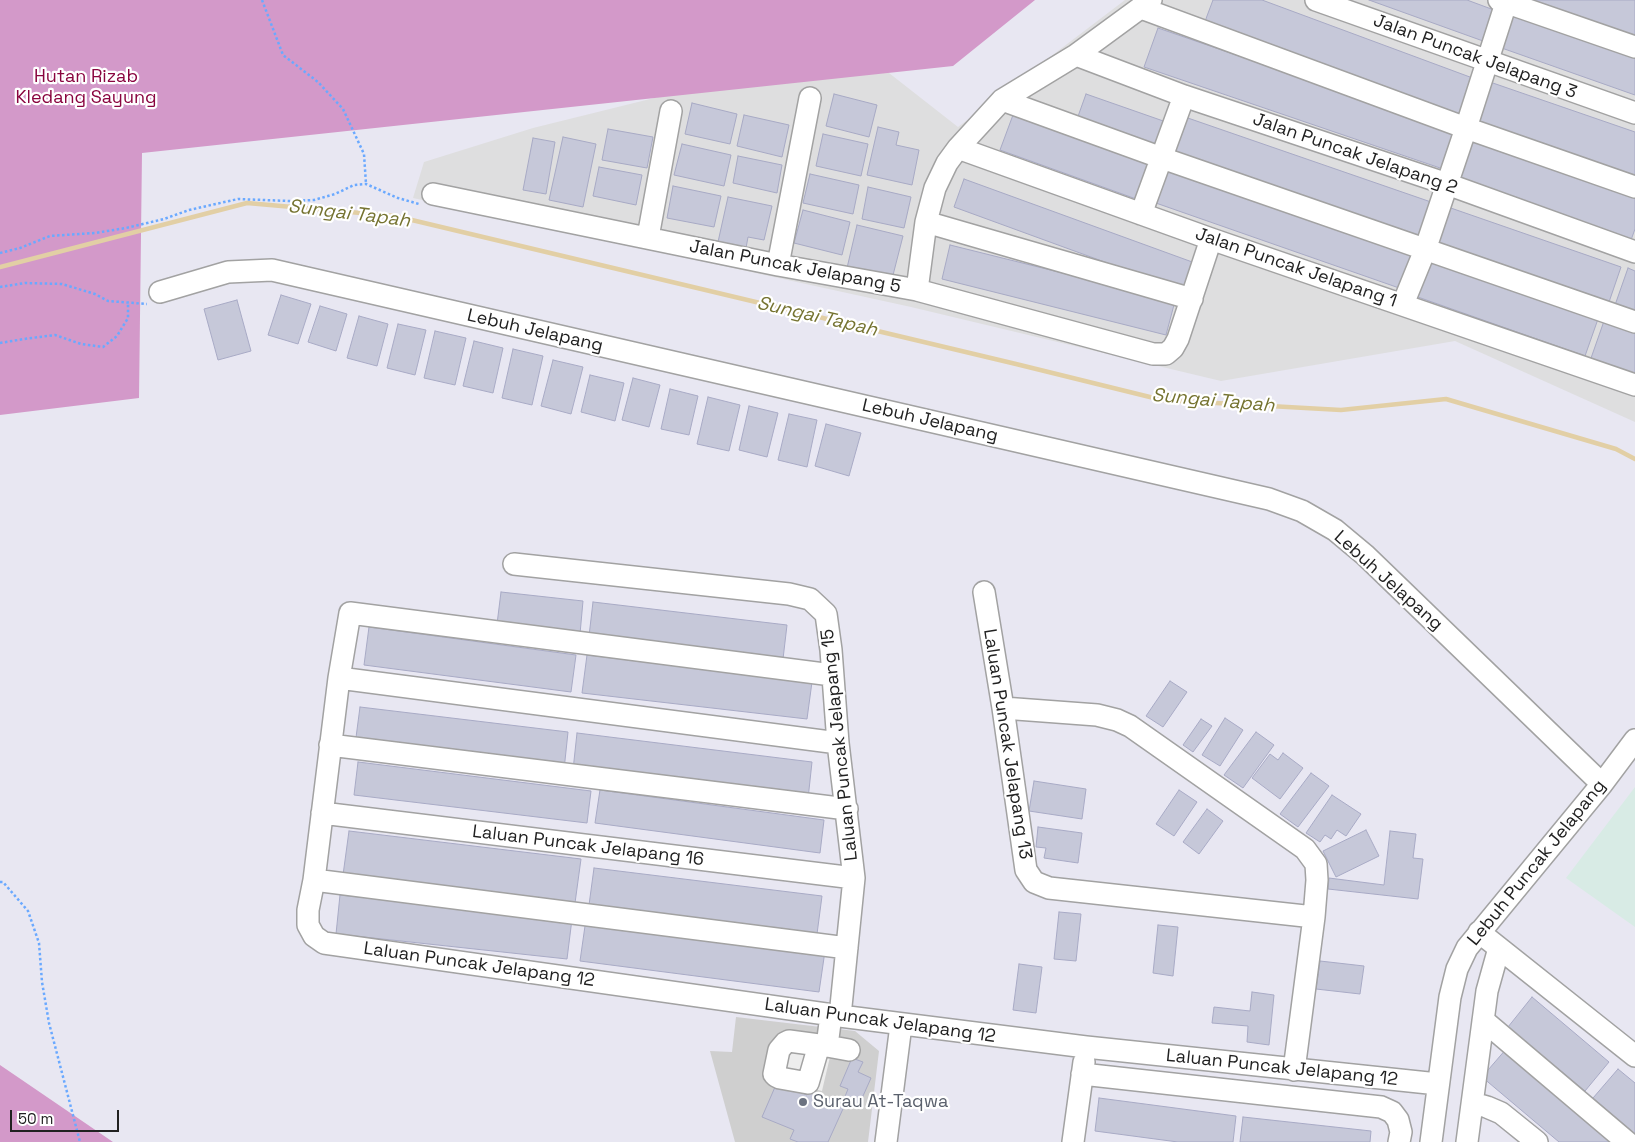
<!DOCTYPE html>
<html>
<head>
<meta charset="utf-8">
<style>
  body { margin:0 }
  #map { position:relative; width:1635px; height:1142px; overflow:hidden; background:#e8e7f2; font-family:"Space Grotesk",sans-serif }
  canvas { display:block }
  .scale { position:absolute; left:10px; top:1110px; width:109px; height:22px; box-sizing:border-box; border:2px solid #212121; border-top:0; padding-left:6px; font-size:15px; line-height:18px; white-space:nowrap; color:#212121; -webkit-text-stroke:4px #fff; paint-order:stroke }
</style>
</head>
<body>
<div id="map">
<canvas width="1635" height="1142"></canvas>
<div class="scale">50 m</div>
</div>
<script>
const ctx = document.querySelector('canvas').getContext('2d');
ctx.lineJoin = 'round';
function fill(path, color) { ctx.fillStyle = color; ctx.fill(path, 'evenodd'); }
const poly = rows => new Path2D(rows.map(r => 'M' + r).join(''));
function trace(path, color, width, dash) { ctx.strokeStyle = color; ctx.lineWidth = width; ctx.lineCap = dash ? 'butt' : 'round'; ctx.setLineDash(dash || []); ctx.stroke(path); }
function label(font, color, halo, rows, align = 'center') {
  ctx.font = font + ' "Space Grotesk",sans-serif'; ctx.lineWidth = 4.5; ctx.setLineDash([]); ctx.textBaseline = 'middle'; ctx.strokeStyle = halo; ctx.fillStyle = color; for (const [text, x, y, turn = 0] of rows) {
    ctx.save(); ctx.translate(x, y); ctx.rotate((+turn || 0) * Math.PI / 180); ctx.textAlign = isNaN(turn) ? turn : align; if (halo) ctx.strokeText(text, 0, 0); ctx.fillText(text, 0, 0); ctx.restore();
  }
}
fill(poly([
  [1125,0,1635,0,1635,422,1455,341,1221,381,911,307,413,198,424,162,533,128,739,77,889,73,958,127]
]), '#dededf');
fill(poly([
  [1635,787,1635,927,1566,878]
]), '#d8ebe5');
fill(poly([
  [736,1017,855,1031,879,1051,868,1142,735,1142,710,1051,732,1052]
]), '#cfcfcf');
fill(poly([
  [0,0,1035,0,953,66,142,153,139,398,0,415],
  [0,1065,113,1142,0,1142]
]), '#d399c9');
fill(poly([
  [779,1037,833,1044,822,1091,768,1078]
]), '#ededed');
trace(poly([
  [0,267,247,203,395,216,1016,364,1162,400,1341,410,1446,399,1616,449,1635,459]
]), '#e2cfa5', 4.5);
const building = poly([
  [1213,0,1262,0,1478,80,1463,120,1204,24,1213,0],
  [1369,0,1467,0,1494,10,1483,41,1369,0],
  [1529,0,1635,0,1635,38,1529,0],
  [1510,8,1635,53,1635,95,1496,46,1510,8],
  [1158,28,1456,131,1443,169,1144,67,1158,28],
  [1487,81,1635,132,1635,181,1472,124,1487,81],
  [834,94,877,105,869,137,826,126,834,94],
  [1086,94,1169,123,1159,151,1076,122,1086,94],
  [692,103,737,114,730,144,685,134,692,103],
  [744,115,789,125,782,157,737,146,744,115],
  [1013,115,1152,165,1139,200,1000,150,1013,115],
  [1182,116,1431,202,1418,239,1169,153,1182,116],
  [878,127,899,132,896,145,919,150,912,185,867,175,878,127],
  [608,129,653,137,647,168,602,160,608,129],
  [823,134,868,144,861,176,816,166,823,134],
  [1468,135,1635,195,1635,229,1631,240,1453,176,1468,135],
  [563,137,596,144,583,207,549,200,563,137],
  [533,138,555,142,546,194,523,190,533,138],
  [682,144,731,155,724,186,674,175,682,144],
  [738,156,782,165,777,193,733,183,738,156],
  [1165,166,1414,253,1402,289,1153,202,1165,166],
  [599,167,642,175,636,205,593,196,599,167],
  [810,174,859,185,853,214,803,203,810,174],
  [964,179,1195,263,1184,291,954,207,964,179],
  [673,186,721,196,714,227,667,218,673,186],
  [868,187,911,197,904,228,862,219,868,187],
  [728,197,772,206,764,240,748,237,746,248,718,242,728,197],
  [1445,206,1621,267,1608,305,1432,245,1445,206],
  [803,210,850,222,842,255,794,243,803,210],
  [857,225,903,236,892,279,847,268,857,225],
  [950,245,1175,301,1166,335,942,279,950,245],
  [1428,258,1598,319,1585,356,1415,296,1428,258],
  [1628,268,1635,271,1635,315,1614,308,1628,268],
  [281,295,311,304,298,344,268,335,281,295],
  [237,300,251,351,218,360,204,309,237,300],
  [320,306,347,314,336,351,308,342,320,306],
  [359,316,388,324,377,366,347,358,359,316],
  [1604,321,1635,331,1635,376,1590,361,1604,321],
  [398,324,426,330,415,375,387,368,398,324],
  [435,331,466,338,455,385,424,378,435,331],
  [474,341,503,348,493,393,463,386,474,341],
  [513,349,543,356,532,405,502,398,513,349],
  [553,360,583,367,571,414,541,406,553,360],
  [590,375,624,383,615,421,581,412,590,375],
  [633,378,660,385,649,427,622,420,633,378],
  [670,389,698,396,689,435,661,429,670,389],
  [708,397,740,405,729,451,697,444,708,397],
  [749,406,778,413,767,457,739,450,749,406],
  [789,414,817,420,807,467,778,460,789,414],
  [826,424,861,433,849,476,815,466,826,424],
  [501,592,583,601,580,634,497,624,501,592],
  [593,602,787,625,783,659,589,636,593,602],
  [369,627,576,655,571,692,364,665,369,627],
  [587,655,812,682,807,719,582,693,587,655],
  [1170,681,1187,692,1163,727,1146,716,1170,681],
  [360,707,568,732,564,770,355,745,360,707],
  [1225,718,1243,730,1220,766,1202,755,1225,718],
  [1201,719,1212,726,1193,752,1183,745,1201,719],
  [1256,732,1274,745,1243,788,1224,775,1256,732],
  [577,733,812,762,808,799,573,770,577,733],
  [1283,753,1303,768,1280,799,1252,778,1270,754,1278,760,1283,753],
  [358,762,591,791,587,823,354,795,358,762],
  [1311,773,1329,786,1298,827,1280,814,1311,773],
  [1034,781,1086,789,1082,819,1029,811,1034,781],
  [600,790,824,820,820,853,595,823,600,790],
  [1179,790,1197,802,1174,836,1156,824,1179,790],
  [1332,795,1361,814,1346,836,1337,830,1331,839,1325,835,1320,842,1306,833,1332,795],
  [1207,809,1223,821,1199,854,1183,842,1207,809],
  [1038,827,1082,833,1078,863,1044,858,1046,848,1036,847,1038,827],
  [1366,830,1379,856,1336,877,1323,851,1366,830],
  [349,831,581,859,575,903,343,875,349,831],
  [1390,831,1416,834,1413,858,1423,859,1418,899,1328,889,1329,878,1384,885,1390,831],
  [594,868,822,896,817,934,589,905,594,868],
  [340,895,572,919,567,959,336,934,340,895],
  [1059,912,1081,914,1076,961,1054,959,1059,912],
  [586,919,825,951,819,992,580,961,586,919],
  [1158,925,1178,927,1173,976,1153,973,1158,925],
  [1320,961,1364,966,1360,994,1316,989,1320,961],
  [1019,964,1042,967,1036,1013,1013,1010,1019,964],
  [1252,992,1274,995,1269,1045,1247,1042,1248,1026,1212,1023,1214,1007,1250,1011,1252,992],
  [1532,997,1609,1062,1585,1091,1508,1027,1532,997],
  [1507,1048,1618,1142,1559,1142,1482,1077,1507,1048],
  [852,1058,863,1062,858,1072,871,1078,859,1105,847,1100,828,1142,798,1142,790,1139,794,1130,762,1117,775,1087,781,1089,783,1085,807,1095,809,1090,842,1104,848,1089,840,1086,852,1058],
  [1618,1069,1635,1083,1635,1134,1593,1098,1618,1069],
  [1099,1098,1236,1116,1233,1142,1178,1142,1095,1131,1099,1098],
  [1243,1117,1371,1131,1370,1142,1240,1142,1243,1117]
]);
fill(building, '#c6c8d9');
trace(building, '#a8aac5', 1);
const minor = poly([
  [1316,0,1635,113],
  [1499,0,1635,47],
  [1141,8,1466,128,1635,187],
  [1076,55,1184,96,1447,184,1635,252],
  [1002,100,1162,158,1635,322],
  [958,148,1211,239,1635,385],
  [433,194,778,265,917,290,1153,354,1166,354,1173,348,1178,339,1211,239],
  [1141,214,1184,96],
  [926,222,1192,299],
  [648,237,671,111],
  [778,265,810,98],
  [917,290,926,222,935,188,947,163,958,148,1002,100,1076,55,1151,0],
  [160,292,228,272,272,270,1269,499,1302,511,1335,530,1365,555,1602,784],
  [1403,304,1425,250,1466,128,1507,0],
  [514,564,789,594,810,599,826,614,831,650,838,743,854,878,840,1016],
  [984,592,1003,708,1026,870,1034,882,1049,888,1314,917],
  [832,675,350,613,339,678,314,880,308,910,308,925,314,936,324,943,840,1016,1086,1047,1438,1084],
  [339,678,838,743],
  [1003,708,1097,715,1117,720,1130,726,1305,849,1316,864,1317,880,1314,917,1294,1070],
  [330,745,847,809],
  [322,813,854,878],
  [314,880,847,948],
  [1479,932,1635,1056],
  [831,1015,827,1046,849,1050],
  [1483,1020,1627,1142],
  [819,1045,808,1083,780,1078,776,1076,774,1074,779,1050,785,1043,789,1041,819,1045,827,1046],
  [1082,1074,1381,1107,1392,1112,1398,1120,1401,1132,1399,1142],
  [1473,1103,1487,1107,1501,1113,1537,1142],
  [886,1142,901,1025],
  [1073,1142,1084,1062],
  [1431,1142,1450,997,1457,969,1467,948,1602,784,1635,740],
  [1467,1142,1487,991,1499,948]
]);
trace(minor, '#a2a2a2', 24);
trace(poly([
  [262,0,283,55,318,82,343,109,364,154,366,184],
  [0,253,20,248,50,236,95,233,126,228,164,219,189,210,238,199,289,201,314,200,335,194,354,185,366,184,398,198,419,204],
  [0,287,25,283,62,284,95,294,108,301,147,304],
  [0,343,24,339,55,335,81,344,103,347,117,336,128,318,128,304],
  [0,882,3,882,28,911,39,943,42,982,49,1023,80,1142]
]), '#6aa9ff', 2.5, [2.5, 2.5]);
trace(minor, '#fff', 21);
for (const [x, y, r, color] of [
  [803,1102,5,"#6b7280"]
]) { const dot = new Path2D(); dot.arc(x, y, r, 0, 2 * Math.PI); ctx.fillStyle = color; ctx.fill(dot); trace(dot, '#fff', 2); }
label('18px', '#212121', '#fff', [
  ["Jalan Puncak Jelapang 3",1475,57,20],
  ["Jalan Puncak Jelapang 2",1355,154,19],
  ["Jalan Puncak Jelapang 5",795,267,11],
  ["Jalan Puncak Jelapang 1",1296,268,19],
  ["Lebuh Jelapang",535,331,13],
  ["Lebuh Jelapang",930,421,13],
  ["Lebuh Jelapang",1388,581,42],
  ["Laluan Puncak Jelapang 13",1007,744,81],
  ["Laluan Puncak Jelapang 15",840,745,-96],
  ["Laluan Puncak Jelapang 16",588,846,7],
  ["Lebuh Puncak Jelapang",1537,863,-51],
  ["Laluan Puncak Jelapang 12",479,965,8],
  ["Laluan Puncak Jelapang 12",880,1021,8],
  ["Laluan Puncak Jelapang 12",1282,1068,6]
]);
label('18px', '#89043f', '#fff', [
  ["Hutan Rizab",86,77],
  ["Kledang Sayung",86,98]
]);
label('18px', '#5b616d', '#fff', [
  ["Surau At-Taqwa",813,1102]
], 'left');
label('italic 19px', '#757330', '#fff', [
  ["Sungai Tapah",349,214,7],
  ["Sungai Tapah",817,317,13],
  ["Sungai Tapah",1213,401,5]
]);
</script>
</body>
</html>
